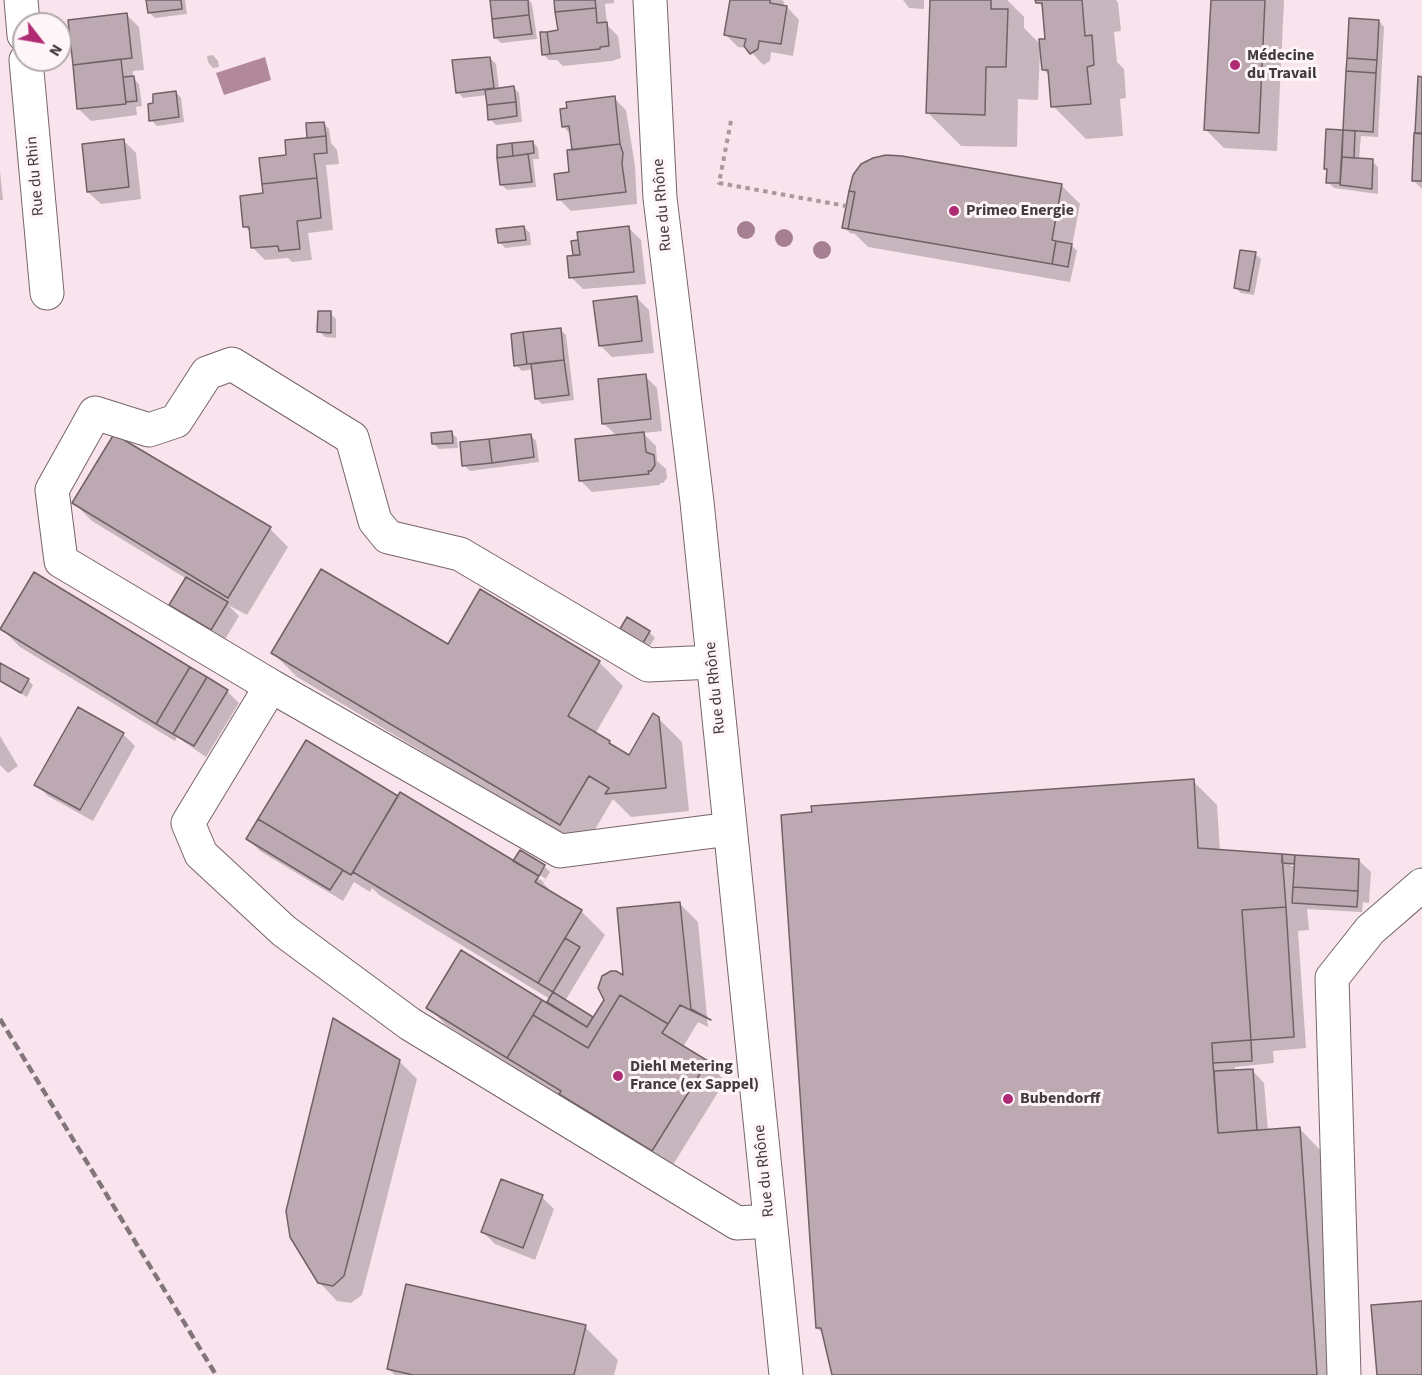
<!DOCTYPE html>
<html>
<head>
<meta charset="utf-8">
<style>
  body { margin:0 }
  #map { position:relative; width:1422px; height:1375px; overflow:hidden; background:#f9e4ed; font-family:"Source Sans 3",sans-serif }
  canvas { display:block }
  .north { position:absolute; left:12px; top:12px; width:60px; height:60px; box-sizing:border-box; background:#fef5f9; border:2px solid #b3aaae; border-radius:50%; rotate:121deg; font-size:16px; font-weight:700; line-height:24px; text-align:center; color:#423a3d }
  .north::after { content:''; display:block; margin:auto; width:21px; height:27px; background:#af2b74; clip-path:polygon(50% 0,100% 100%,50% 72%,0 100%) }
</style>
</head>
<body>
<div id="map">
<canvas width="1422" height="1375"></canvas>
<div class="north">N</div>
</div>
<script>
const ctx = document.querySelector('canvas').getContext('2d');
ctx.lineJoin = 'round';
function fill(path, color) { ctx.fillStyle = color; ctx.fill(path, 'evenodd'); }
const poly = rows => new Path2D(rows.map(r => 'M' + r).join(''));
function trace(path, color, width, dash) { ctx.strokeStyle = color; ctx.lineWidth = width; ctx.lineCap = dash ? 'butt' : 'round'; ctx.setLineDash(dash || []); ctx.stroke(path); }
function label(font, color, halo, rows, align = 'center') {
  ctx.font = font + ' "Source Sans 3",sans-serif'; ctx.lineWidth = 6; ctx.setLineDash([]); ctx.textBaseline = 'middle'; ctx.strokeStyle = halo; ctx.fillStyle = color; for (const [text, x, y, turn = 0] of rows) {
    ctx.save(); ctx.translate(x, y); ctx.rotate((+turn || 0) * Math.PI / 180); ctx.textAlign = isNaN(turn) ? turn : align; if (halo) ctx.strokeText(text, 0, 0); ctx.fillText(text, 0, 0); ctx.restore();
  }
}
fill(poly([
  [265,57,271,80,224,95,216,73]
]), '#b1899a');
fill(poly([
  [148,0,185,0,187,14,155,18,149,12],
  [506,0,529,0,532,4,537,39,501,43,495,37],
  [556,0,614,0,614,3,605,4,607,25,618,36,621,58,612,61,563,66,557,60,549,60,543,54,560,32],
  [732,0,782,0,784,2,783,7,787,7,799,20,793,56,771,52,770,61,763,65,748,48,738,47,726,35],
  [903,0,924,0,924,9,909,8],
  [931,0,1007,0,1024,17,1024,28,1041,45,1047,41,1044,9,1037,0,1116,0,1118,3,1121,31,1114,32,1117,62,1124,69,1126,98,1120,99,1123,136,1086,139,1053,106,1050,76,1044,70,1042,50,1040,50,1038,100,1018,99,1017,147,961,146,928,113],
  [1212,0,1284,0,1277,151,1224,148,1206,130],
  [127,15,139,27,144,70,133,71,133,78,139,84,142,106,136,107,137,115,91,121,79,109],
  [1351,19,1379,21,1384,27,1378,137,1361,136,1359,160,1372,161,1378,167,1378,194,1334,188,1328,182,1329,172,1325,168,1328,131,1345,132],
  [213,55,218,61,219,67,213,68,208,62,207,56],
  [490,58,496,64,499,89,514,88,519,93,522,122,496,125,490,119,487,95,463,98,458,92],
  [1422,78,1422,189,1413,180,1419,135,1417,133],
  [176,92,181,98,184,122,157,126,151,120],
  [614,98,626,110,635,166,637,204,571,211,559,199,571,173,573,151,571,135,564,127],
  [323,123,329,129,331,143,337,150,339,164,326,165,333,230,308,233,312,260,292,262,288,258,265,260,253,248,251,233,245,226,288,157,311,139],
  [124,141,136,153,141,199,101,204,88,192],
  [533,142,538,148,539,159,533,159,536,187,507,190,501,184,498,147],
  [0,171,3,200,0,200],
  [1062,186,1080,204,1072,246,1077,251,1070,282,868,247,855,234,850,233,844,227],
  [524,227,530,233,531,245,505,248,500,242],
  [629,228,641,240,646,284,583,289,571,277,576,257,574,254,577,242,580,245],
  [1255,254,1261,259,1254,295,1241,293,1236,288],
  [637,298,649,310,654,353,612,357,600,345],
  [330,313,336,319,336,338,325,337,319,331],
  [560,330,566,335,574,400,542,404,536,398,533,369,522,371,516,365],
  [645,376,657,388,662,431,643,433,656,446,657,461,666,469,667,478,663,483,660,483,660,485,592,492,580,480,617,436,604,424],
  [452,433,457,438,458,448,439,449,433,443],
  [530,435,536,441,539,462,470,471,464,465],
  [115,436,270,529,288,547,247,615,228,605,239,616,224,641,183,617,171,605,187,579,92,521,74,503],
  [481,591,600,663,623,686,595,734,629,757,658,718,682,742,689,811,631,817,613,799,584,848,297,677,273,653,448,646],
  [2,629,227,691,239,703,206,757,177,737,175,741,20,647],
  [622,629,649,632,655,638,649,647],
  [0,664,28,680,33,685,27,697,0,682],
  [123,734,135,746,93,821,48,796,36,784],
  [0,736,18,766,8,773,0,765],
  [1193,781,1217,805,1220,851,1294,857,1296,859,1358,860,1371,872,1369,903,1363,902,1362,912,1307,909,1309,930,1298,931,1306,1048,1273,1051,1274,1063,1235,1067,1235,1072,1252,1070,1264,1083,1268,1131,1300,1129,1323,1153,1338,1375,834,1375,824,1334,817,1328],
  [1288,862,1302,863,1302,866,1291,866],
  [397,797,544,882,546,879,520,863,520,852,544,866,550,872,543,883,556,896,581,911,605,935,565,1001,594,1019,680,904,698,922,708,1027,698,1022,683,1047,707,1062,725,1081,671,1168,570,1102,446,1025,428,1007,462,952,552,1007,549,1002,550,999,379,895,372,888,370,892,354,882,343,901,260,851,248,839],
  [399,1061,417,1079,362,1295,351,1303,337,1301,319,1282],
  [542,1197,554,1209,535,1260,495,1244,483,1232],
  [585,1327,618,1360,614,1375,395,1375,388,1369]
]), '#0003');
const building = poly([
  [146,0,181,0,182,9,148,13,146,0],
  [490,0,528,0,529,15,492,19,490,0],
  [554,0,595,0,596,8,555,12,554,0],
  [730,0,770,0,770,3,787,6,781,44,759,41,758,49,750,54,744,46,746,39,724,35,730,0],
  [930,0,991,0,991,9,1008,9,1006,67,986,67,985,115,926,113,930,0],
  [1035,0,1082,0,1085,36,1092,35,1094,65,1087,67,1091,104,1051,107,1048,70,1042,70,1039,39,1045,39,1042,3,1036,3,1035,0],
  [1211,0,1265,0,1259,133,1204,130,1211,0],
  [596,8,597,23,607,22,609,46,600,47,600,49,550,54,547,32,558,30,555,12,596,8],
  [127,13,132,58,73,65,68,20,127,13],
  [529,15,532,34,494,38,492,19,529,15],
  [1349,18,1379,20,1377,60,1347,58,1349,18],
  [540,32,547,32,550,54,542,55,540,32],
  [490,57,494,88,456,93,452,60,490,57],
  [1347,58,1377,60,1376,73,1346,71,1347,58],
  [121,59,126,104,77,109,73,65,121,59],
  [1346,71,1376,73,1373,132,1343,130,1346,71],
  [134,76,137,101,126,102,123,77,134,76],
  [1418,76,1422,77,1422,133,1415,133,1418,76],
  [514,86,516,102,487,105,485,90,514,86],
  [176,91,179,117,149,121,148,104,153,103,153,94,176,91],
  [615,96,620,144,572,150,569,126,562,127,560,109,567,108,566,102,615,96],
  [516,102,517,116,488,120,487,105,516,102],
  [324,122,326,136,307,138,306,123,324,122],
  [1326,129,1343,130,1340,183,1326,183,1327,169,1324,169,1326,129],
  [1343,130,1355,131,1354,158,1342,157,1343,130],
  [1414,133,1422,134,1422,181,1412,181,1414,133],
  [326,136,327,153,314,154,317,178,262,184,259,158,286,155,285,140,326,136],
  [124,139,129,187,87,192,82,144,124,139],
  [533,141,534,153,513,156,512,143,533,141],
  [512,143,513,156,497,158,497,145,512,143],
  [620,144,623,153,622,164,626,192,557,200,554,174,569,172,567,150,620,144],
  [528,154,532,182,500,185,497,158,528,154],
  [886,155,902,156,1062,184,1052,240,1056,241,1052,264,848,229,855,192,849,191,853,175,861,164,873,158,886,155],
  [1342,157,1373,159,1372,189,1340,185,1342,157],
  [317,178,321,218,297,221,300,249,279,251,278,246,251,248,249,227,243,227,240,196,263,193,262,184,317,178],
  [849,191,855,192,848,229,842,228,849,191],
  [524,226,526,240,498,243,496,229,524,226],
  [629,226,634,272,569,278,567,256,580,255,577,232,629,226],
  [578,240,580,255,573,255,571,241,578,240],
  [1056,241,1072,244,1068,267,1052,264,1056,241],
  [1240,250,1256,252,1249,291,1234,288,1240,250],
  [637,296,642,341,599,346,593,301,637,296],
  [318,311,331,311,331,333,317,332,318,311],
  [561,328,564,360,527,364,523,332,561,328],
  [523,332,527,364,514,366,511,334,523,332],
  [564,360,569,395,535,399,531,364,564,360],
  [646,374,651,419,602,424,598,379,646,374],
  [452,431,453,443,432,444,431,433,452,431],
  [644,432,646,452,654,455,655,465,651,471,648,471,649,474,579,481,575,439,644,432],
  [114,434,271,527,228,598,72,503,114,434],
  [531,434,534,457,492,463,489,439,531,434],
  [489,439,492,463,462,466,460,442,489,439],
  [321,569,448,644,480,589,600,661,568,716,610,741,609,743,629,755,653,713,659,717,666,788,605,794,609,788,589,776,560,825,271,653,321,569],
  [34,572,190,667,156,724,0,629,34,572],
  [186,577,228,602,211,630,169,605,186,577],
  [627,617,650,631,643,643,620,629,627,617],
  [0,663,29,679,21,693,0,681,0,663],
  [190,667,207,677,173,734,156,724,190,667],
  [207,677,228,690,194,746,173,734,207,677],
  [78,707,124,733,80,810,34,785,78,707],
  [306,740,398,796,351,875,258,819,306,740],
  [1194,779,1198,848,1282,854,1286,907,1242,910,1251,1040,1212,1043,1213,1063,1218,1133,1300,1127,1317,1375,832,1375,821,1328,816,1328,781,815,812,812,811,806,1194,779],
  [400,792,539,876,535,882,582,910,538,983,353,872,400,792],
  [258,819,343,870,330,890,246,839,258,819],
  [520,850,545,865,539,876,513,861,520,850],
  [1282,854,1295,855,1294,864,1282,863,1282,854],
  [1295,855,1359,859,1358,891,1293,887,1295,855],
  [1293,887,1358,891,1357,907,1292,903,1293,887],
  [680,902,691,1009,711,1020,680,1005,668,1024,620,995,588,1048,533,1015,542,1000,587,1027,604,1000,598,988,602,976,611,971,616,971,623,975,617,908,680,902],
  [1286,907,1294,1037,1251,1040,1242,910,1286,907],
  [565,938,580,947,553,992,538,983,565,938],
  [461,950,542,1000,507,1058,426,1008,461,950],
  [553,992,593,1017,587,1027,547,1002,553,992],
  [620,995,668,1024,662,1033,708,1061,652,1151,559,1094,561,1091,507,1058,533,1015,588,1048,620,995],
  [333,1018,400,1060,344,1276,333,1286,318,1283,290,1237,286,1211,333,1018],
  [1251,1040,1252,1061,1213,1063,1212,1043,1251,1040],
  [1253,1069,1257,1130,1218,1133,1214,1071,1253,1069],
  [501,1179,543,1195,523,1248,481,1232,501,1179],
  [406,1284,586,1325,574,1375,413,1375,387,1369,406,1284],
  [1422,1301,1422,1375,1377,1375,1371,1305,1422,1301]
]);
fill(building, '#bda9b1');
trace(building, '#726068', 1.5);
const minor = poly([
  [21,0,24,35],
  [650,0,660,198,697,502,786,1375],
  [26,60,47,293],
  [271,686,61,561,52,490,95,413,149,430,176,421,207,373,232,364,352,438,375,521,388,537,460,554,648,665,713,662],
  [730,829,560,851,271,686,188,823,201,854,284,931,410,1024,737,1223,770,1221],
  [1344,1375,1332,978,1370,930,1422,885]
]);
trace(minor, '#76646c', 35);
trace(poly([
  [731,121,719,183,846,206]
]), '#a7989e', 4, [4.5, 4.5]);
trace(minor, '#fff', 33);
trace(poly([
  [0,1019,216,1375]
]), '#82757b', 4.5, [9, 4.5]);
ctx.fillStyle = '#a68092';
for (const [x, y] of [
  [746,230],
  [784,238],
  [822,250]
]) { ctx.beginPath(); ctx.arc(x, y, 9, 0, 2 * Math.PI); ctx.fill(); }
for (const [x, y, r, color] of [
  [1235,65,6,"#af2b74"],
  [954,211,6,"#af2b74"],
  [618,1076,6,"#af2b74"],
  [1008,1099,6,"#af2b74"]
]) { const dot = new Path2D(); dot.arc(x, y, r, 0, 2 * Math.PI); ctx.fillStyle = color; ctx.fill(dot); trace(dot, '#fef5f9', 2); }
label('bold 16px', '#423a3d', '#fef5f9', [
  ["Médecine",1247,56],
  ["du Travail",1247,74],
  ["Primeo Energie",966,211],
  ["Diehl Metering",630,1067],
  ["France (ex Sappel)",630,1085],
  ["Bubendorff",1020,1099]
], 'left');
label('16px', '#423a3d', '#fef5f9', [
  ["Rue du Rhin",36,176,-95],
  ["Rue du Rhône",663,205,-95],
  ["Rue du Rhône",716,688,-96],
  ["Rue du Rhône",765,1171,-96]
]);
</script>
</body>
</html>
